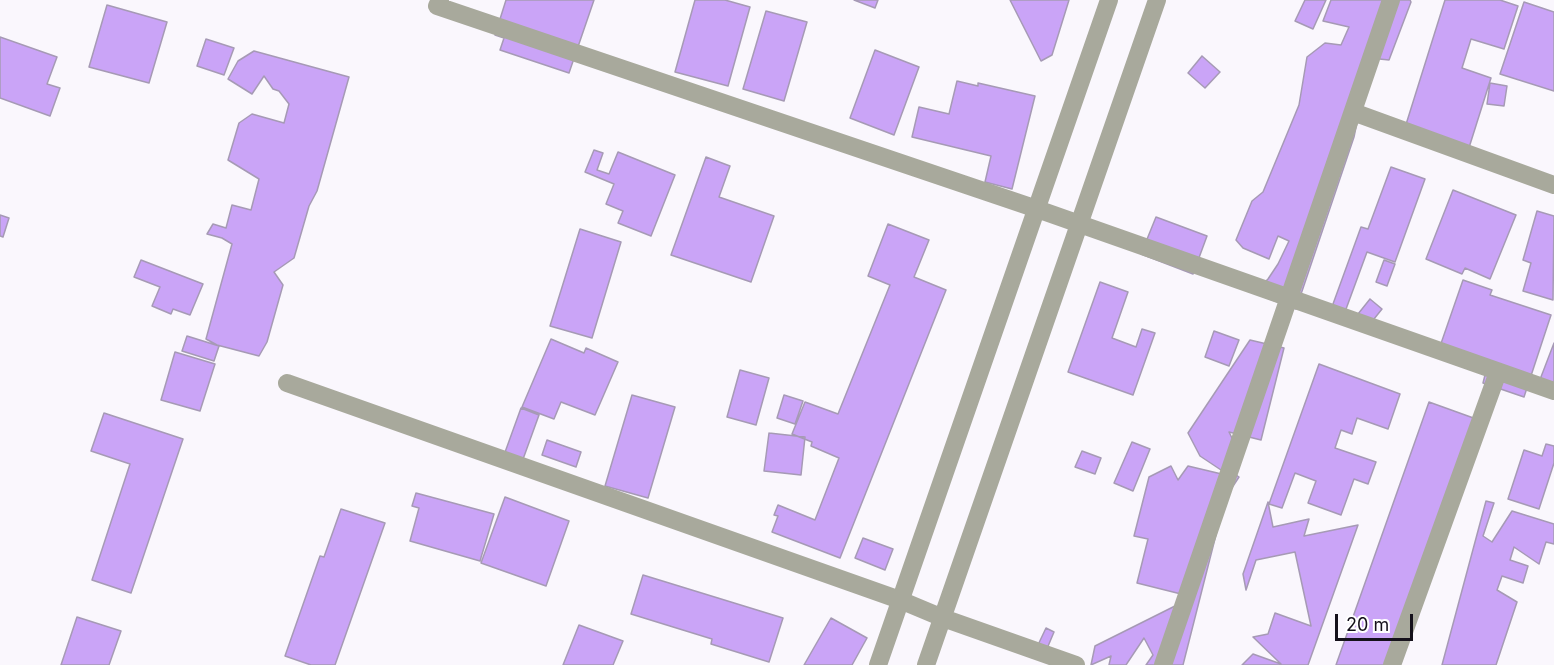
<!DOCTYPE html>
<html>
<head>
<meta charset="utf-8">
<style>
  body { margin:0 }
  #map { position:relative; width:1554px; height:665px; overflow:hidden; background:#faf7fd; font-family:Inter,sans-serif }
  canvas { display:block }
  .scale { position:absolute; left:1335px; top:614px; width:78px; height:27px; box-sizing:border-box; border:3px solid #15111b; border-top:0; padding-left:8px; font-size:18px; line-height:21px; white-space:nowrap; color:#15111b; -webkit-text-stroke:4px #fff; paint-order:stroke }
</style>
</head>
<body>
<div id="map">
<canvas width="1554" height="665"></canvas>
<div class="scale">20 m</div>
</div>
<script>
const ctx = document.querySelector('canvas').getContext('2d');
ctx.lineJoin = 'round';
function fill(path, color) { ctx.fillStyle = color; ctx.fill(path, 'evenodd'); }
const poly = rows => new Path2D(rows.map(r => 'M' + r).join(''));
function trace(path, color, width, dash) { ctx.strokeStyle = color; ctx.lineWidth = width; ctx.lineCap = dash ? 'butt' : 'round'; ctx.setLineDash(dash || []); ctx.stroke(path); }
const building = poly([
  [506,0,594,0,569,73,500,50,504,38,495,35,506,0],
  [695,0,725,0,750,7,728,86,675,72,695,0],
  [854,0,878,0,875,8,854,0],
  [1010,0,1069,0,1052,55,1041,61,1010,0],
  [1305,0,1326,0,1313,29,1295,21,1305,0],
  [1331,0,1410,0,1411,2,1389,60,1370,58,1354,137,1296,309,1254,293,1268,279,1278,264,1289,241,1278,236,1269,259,1243,248,1236,240,1252,201,1263,192,1299,105,1307,57,1325,43,1341,45,1349,27,1323,21,1331,0],
  [1445,0,1500,0,1518,6,1504,49,1471,39,1462,68,1491,78,1467,154,1403,134,1445,0],
  [1524,2,1554,12,1554,91,1500,74,1524,2],
  [107,5,167,22,149,83,89,67,107,5],
  [766,11,807,22,784,101,743,89,766,11],
  [0,37,57,57,47,84,60,88,50,116,0,98,0,37],
  [206,39,234,48,224,75,197,66,206,39],
  [875,50,919,67,894,135,850,118,875,50],
  [254,51,349,77,317,191,309,206,294,258,274,272,283,285,267,342,259,356,217,345,206,339,232,244,222,238,207,234,213,224,226,228,232,205,251,210,259,179,228,160,239,123,252,114,284,123,289,104,279,91,273,89,264,76,252,94,228,79,238,61,254,51],
  [1202,56,1220,72,1205,88,1188,73,1202,56],
  [957,81,978,86,978,83,1035,96,1012,189,985,182,991,156,912,137,919,107,949,114,957,81],
  [1490,83,1507,86,1504,106,1487,104,1490,83],
  [594,150,603,153,597,170,609,174,618,152,675,175,651,236,618,223,623,211,606,204,614,184,585,172,594,150],
  [706,157,730,166,719,197,774,216,751,282,671,255,706,157],
  [1391,167,1425,179,1395,262,1367,252,1342,320,1329,315,1361,227,1368,229,1391,167],
  [1453,190,1516,215,1490,279,1465,268,1462,274,1426,259,1453,190],
  [1537,211,1554,216,1553,300,1523,291,1531,263,1523,260,1537,211],
  [0,215,9,218,3,237,0,236,0,215],
  [1156,217,1207,236,1193,274,1141,254,1156,217],
  [888,224,929,240,914,277,946,290,840,558,772,532,778,516,774,515,778,505,815,520,839,458,811,446,812,442,792,434,805,402,838,414,890,285,868,276,888,224],
  [580,229,621,242,592,338,550,326,580,229],
  [141,260,203,284,190,315,173,309,171,314,152,306,160,287,134,277,141,260],
  [1384,260,1395,264,1387,286,1376,282,1384,260],
  [1463,280,1492,290,1490,295,1551,315,1524,397,1483,383,1486,371,1437,355,1463,280],
  [1100,282,1128,292,1112,338,1136,347,1142,329,1155,333,1133,395,1068,372,1100,282],
  [1370,299,1382,309,1370,324,1358,314,1370,299],
  [1214,331,1239,340,1229,366,1205,357,1214,331],
  [187,336,219,346,214,361,182,351,187,336],
  [551,339,584,353,586,348,618,362,595,415,561,402,554,419,522,407,551,339],
  [1250,340,1284,348,1261,440,1229,432,1235,444,1229,470,1239,477,1218,509,1221,515,1183,665,1146,665,1153,655,1144,638,1126,665,1109,665,1111,656,1091,665,1095,646,1193,597,1137,583,1148,539,1134,536,1149,477,1171,466,1178,480,1188,466,1230,476,1200,456,1188,433,1250,340],
  [1554,343,1554,397,1536,390,1554,343],
  [175,352,215,364,200,411,161,400,175,352],
  [1319,364,1400,394,1388,429,1357,418,1352,434,1341,430,1335,448,1376,462,1368,484,1354,479,1341,515,1308,503,1316,481,1295,473,1282,508,1269,504,1319,364],
  [740,370,769,378,756,425,727,417,740,370],
  [632,395,675,407,648,498,605,486,632,395],
  [784,395,803,401,795,424,777,418,784,395],
  [1429,402,1479,420,1392,665,1336,665,1429,402],
  [521,408,539,415,522,462,504,455,521,408],
  [104,413,183,439,131,593,92,580,130,464,91,451,104,413],
  [769,433,805,437,801,475,764,471,769,433],
  [547,440,581,452,576,467,542,455,547,440],
  [1132,442,1150,449,1133,491,1114,483,1132,442],
  [1546,444,1554,446,1554,463,1539,509,1508,499,1524,450,1542,456,1546,444],
  [1082,451,1101,458,1095,474,1075,467,1082,451],
  [416,493,494,514,480,561,410,541,419,508,412,506,416,493],
  [505,497,569,521,546,586,481,563,505,497],
  [1486,501,1494,503,1483,536,1492,542,1512,511,1554,524,1554,544,1546,542,1539,564,1514,547,1510,560,1528,566,1523,583,1502,576,1497,590,1517,602,1496,665,1442,665,1486,501],
  [1268,502,1273,527,1309,519,1304,536,1358,525,1308,665,1242,665,1253,654,1281,664,1253,637,1268,634,1275,613,1311,626,1295,552,1256,560,1246,590,1243,574,1268,502],
  [341,509,385,523,335,665,311,665,285,656,320,556,324,557,341,509],
  [863,538,893,549,885,570,855,558,863,538],
  [643,575,783,618,769,662,711,644,712,639,631,614,643,575],
  [77,617,121,631,109,665,61,665,77,617],
  [831,618,867,638,852,665,804,665,831,618],
  [579,625,623,641,613,665,563,665,579,625],
  [1046,628,1054,632,1046,651,1037,647,1046,628]
]);
fill(building, '#caa4f7');
trace(building, '#a69ab5', 1.5);
trace(poly([
  [440,0,437,6,1037,209,1554,391],
  [1353,112,1554,185],
  [287,383,900,600,943,618,1076,665],
  [878,665,1109,0],
  [926,665,1157,0],
  [1163,665,1391,0],
  [1392,665,1498,372]
]), '#a8a99c', 18);
</script>
</body>
</html>
